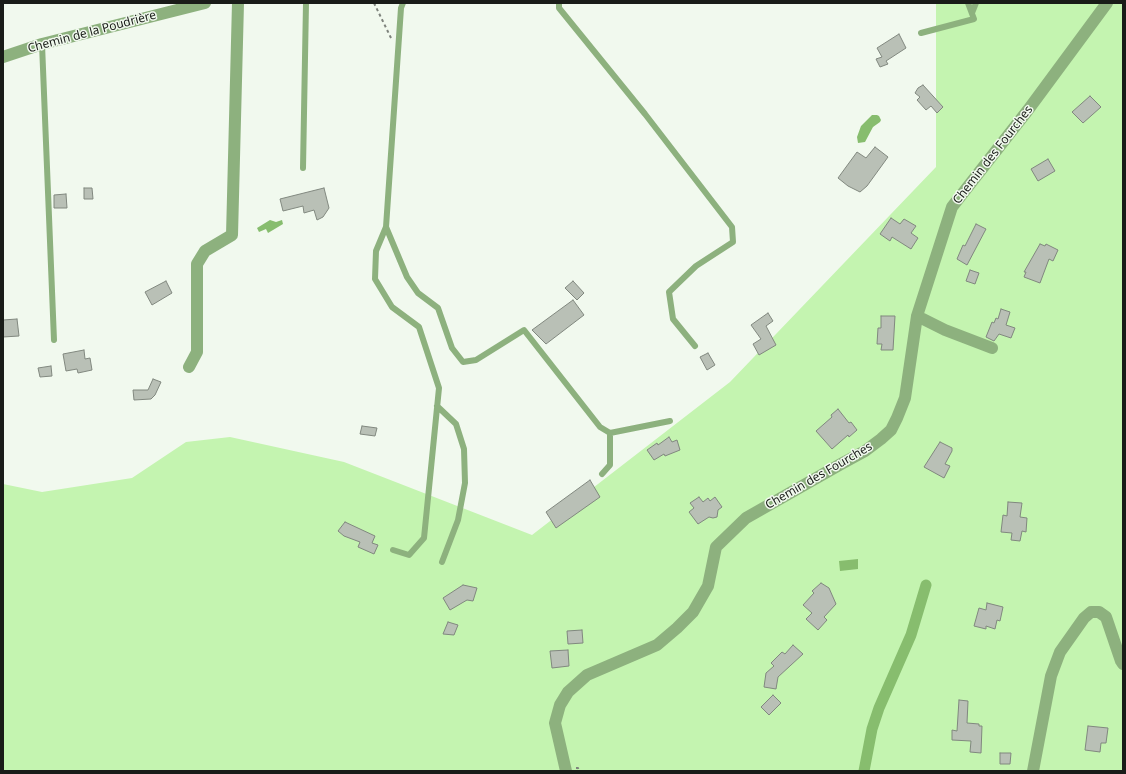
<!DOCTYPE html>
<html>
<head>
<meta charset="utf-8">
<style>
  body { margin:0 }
  #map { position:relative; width:1126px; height:774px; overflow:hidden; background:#f1f9ee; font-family:"Noto Sans",sans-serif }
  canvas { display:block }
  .frame { position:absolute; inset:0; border:4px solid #191c18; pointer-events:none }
</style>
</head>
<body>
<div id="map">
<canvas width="1126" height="774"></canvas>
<div class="frame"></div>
</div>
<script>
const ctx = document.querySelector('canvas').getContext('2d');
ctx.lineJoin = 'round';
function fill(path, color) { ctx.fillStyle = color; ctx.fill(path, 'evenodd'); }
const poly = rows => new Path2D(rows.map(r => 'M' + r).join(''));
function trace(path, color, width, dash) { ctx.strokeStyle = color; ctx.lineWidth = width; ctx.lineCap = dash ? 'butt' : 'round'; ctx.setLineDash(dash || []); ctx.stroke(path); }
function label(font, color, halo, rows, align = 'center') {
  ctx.font = font + ' "Noto Sans",sans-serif'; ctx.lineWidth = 3; ctx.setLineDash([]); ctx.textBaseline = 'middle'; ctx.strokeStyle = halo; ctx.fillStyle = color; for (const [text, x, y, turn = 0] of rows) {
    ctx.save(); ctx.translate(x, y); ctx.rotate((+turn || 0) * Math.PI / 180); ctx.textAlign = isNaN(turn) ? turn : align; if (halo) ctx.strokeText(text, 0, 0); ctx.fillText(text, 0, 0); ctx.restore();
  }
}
fill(poly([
  [936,3,1123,3,1123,771,3,771,3,484,42,492,132,478,186,442,230,437,344,462,532,535,730,382,936,167]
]), '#c4f4b0');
fill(poly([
  [872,115,877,115,879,116,881,120,880,122,873,127,865,142,858,143,857,137,861,126],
  [270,220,276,222,282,220,283,224,268,233,266,229,259,232,257,228],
  [858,559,858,569,840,571,839,561]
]), '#87bd6e');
trace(poly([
  [864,771,872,729,879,708,911,635,926,585]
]), '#87bd6e', 11);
const building = poly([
  [899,34,906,48,886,61,888,64,880,67,876,59,882,57,877,48,899,34],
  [923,85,943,107,937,113,931,106,926,110,917,100,920,97,915,93,918,88,923,85],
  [1090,96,1101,107,1083,123,1072,112,1090,96],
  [875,147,888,157,867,186,860,192,848,186,838,178,857,152,866,158,875,147],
  [1048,159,1055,171,1038,181,1031,169,1048,159],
  [84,188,92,188,93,199,84,199,84,188],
  [324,188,329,208,323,217,317,220,314,210,304,213,303,206,283,211,280,199,324,188],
  [66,194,67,208,54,208,54,195,66,194],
  [891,218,900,224,904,219,916,226,911,233,918,238,911,249,892,237,890,241,880,234,891,218],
  [976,224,986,229,967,265,957,259,963,245,965,246,976,224],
  [1040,244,1045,246,1046,244,1058,250,1053,261,1049,259,1040,283,1024,277,1026,272,1024,272,1040,244],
  [970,270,979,273,975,284,966,281,970,270],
  [166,281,172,293,152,305,145,292,166,281],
  [573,281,584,293,577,300,565,288,573,281],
  [573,300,584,315,546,344,532,330,573,300],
  [1001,309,1010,312,1006,325,1015,328,1011,338,999,334,994,341,986,337,992,322,994,323,996,318,998,319,1001,309],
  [768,313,773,321,766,326,776,345,759,355,753,344,761,339,751,325,768,313],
  [881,316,895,316,893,350,881,350,882,344,877,344,878,328,881,328,881,316],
  [17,319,19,336,3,337,3,320,17,319],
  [84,350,85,359,90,358,92,370,78,373,77,369,66,371,63,354,84,350],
  [708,353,715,365,707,370,700,357,708,353],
  [51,366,52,376,40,377,38,368,51,366],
  [153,379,161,382,155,395,151,399,134,400,133,390,148,390,153,379],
  [838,409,849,423,851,422,857,430,849,437,848,435,832,449,816,431,832,417,831,415,838,409],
  [362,426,377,428,375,436,360,434,362,426],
  [669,437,672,442,677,440,680,450,665,456,664,454,654,460,647,450,657,443,658,445,669,437],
  [940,442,952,448,952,451,945,464,950,466,944,478,924,467,940,442],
  [590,480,600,497,556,528,546,512,590,480],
  [699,497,703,502,708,498,710,501,715,497,722,507,718,510,717,517,713,518,709,517,698,524,689,512,694,508,690,503,699,497],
  [1008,502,1022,503,1020,517,1027,518,1026,532,1022,531,1020,541,1011,540,1012,533,1001,532,1003,515,1007,516,1008,502],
  [345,522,375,536,372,543,378,545,374,554,358,547,360,542,344,536,338,531,345,522],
  [821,583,829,588,836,604,824,617,827,620,818,630,806,619,812,613,803,605,814,593,812,591,821,583],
  [463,585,477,588,473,601,467,600,450,610,443,598,463,585],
  [987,603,1003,607,1000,621,997,620,995,629,986,626,986,629,974,626,979,608,986,610,987,603],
  [448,622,458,625,454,635,443,634,448,622],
  [582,630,583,643,568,644,567,631,582,630],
  [793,645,803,654,778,677,776,689,764,687,766,673,774,666,771,663,782,652,785,654,793,645],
  [568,650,569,666,552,668,550,651,568,650],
  [773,695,781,703,769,715,761,707,773,695],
  [959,700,968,701,967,723,979,724,979,726,982,726,981,753,970,752,971,741,952,740,952,730,957,731,959,700],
  [1088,726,1108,728,1106,743,1101,743,1100,752,1085,750,1088,726],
  [1000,753,1011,753,1010,764,1000,764,1000,753]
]);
fill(building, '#b9c0b6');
trace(building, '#81887f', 1);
trace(poly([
  [374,3,391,38],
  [576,768,578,768,579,771]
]), '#7e837c', 2, [3, 3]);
trace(poly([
  [559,3,559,8,645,114,732,227,733,242,696,266,669,292,673,319,695,346],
  [972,13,976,3],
  [921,33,974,19,968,3],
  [42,44,54,340],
  [303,168,306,3],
  [386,227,407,277,418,293,438,308,452,348,463,362,476,360,524,330,600,427,610,433,670,421],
  [437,406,456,424,464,449,465,483,458,520,442,562],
  [602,474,610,465,610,433],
  [393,550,409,555,424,538,439,388,419,327,392,307,375,279,376,251,386,227,401,8,403,3]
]), '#8db17e', 6);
trace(poly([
  [3,57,42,44,205,3],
  [917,316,945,330,992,348],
  [189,367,197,352,197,264,205,251,232,235,238,3],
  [566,771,555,723,560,705,568,692,587,675,657,645,677,628,693,612,708,586,716,547,746,518,841,464,865,451,881,439,891,430,897,418,905,398,917,316,952,207,1028,110,1107,3],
  [1033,771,1051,676,1060,652,1084,618,1091,612,1099,612,1106,617,1121,661,1123,664]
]), '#8db17e', 12);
label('12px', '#191c18', '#f1f9ee', [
  ["Chemin de la Poudrière",92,32,-15],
  ["Chemin des Fourches",993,155,-52],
  ["Chemin des Fourches",819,476,-30]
]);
</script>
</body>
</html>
